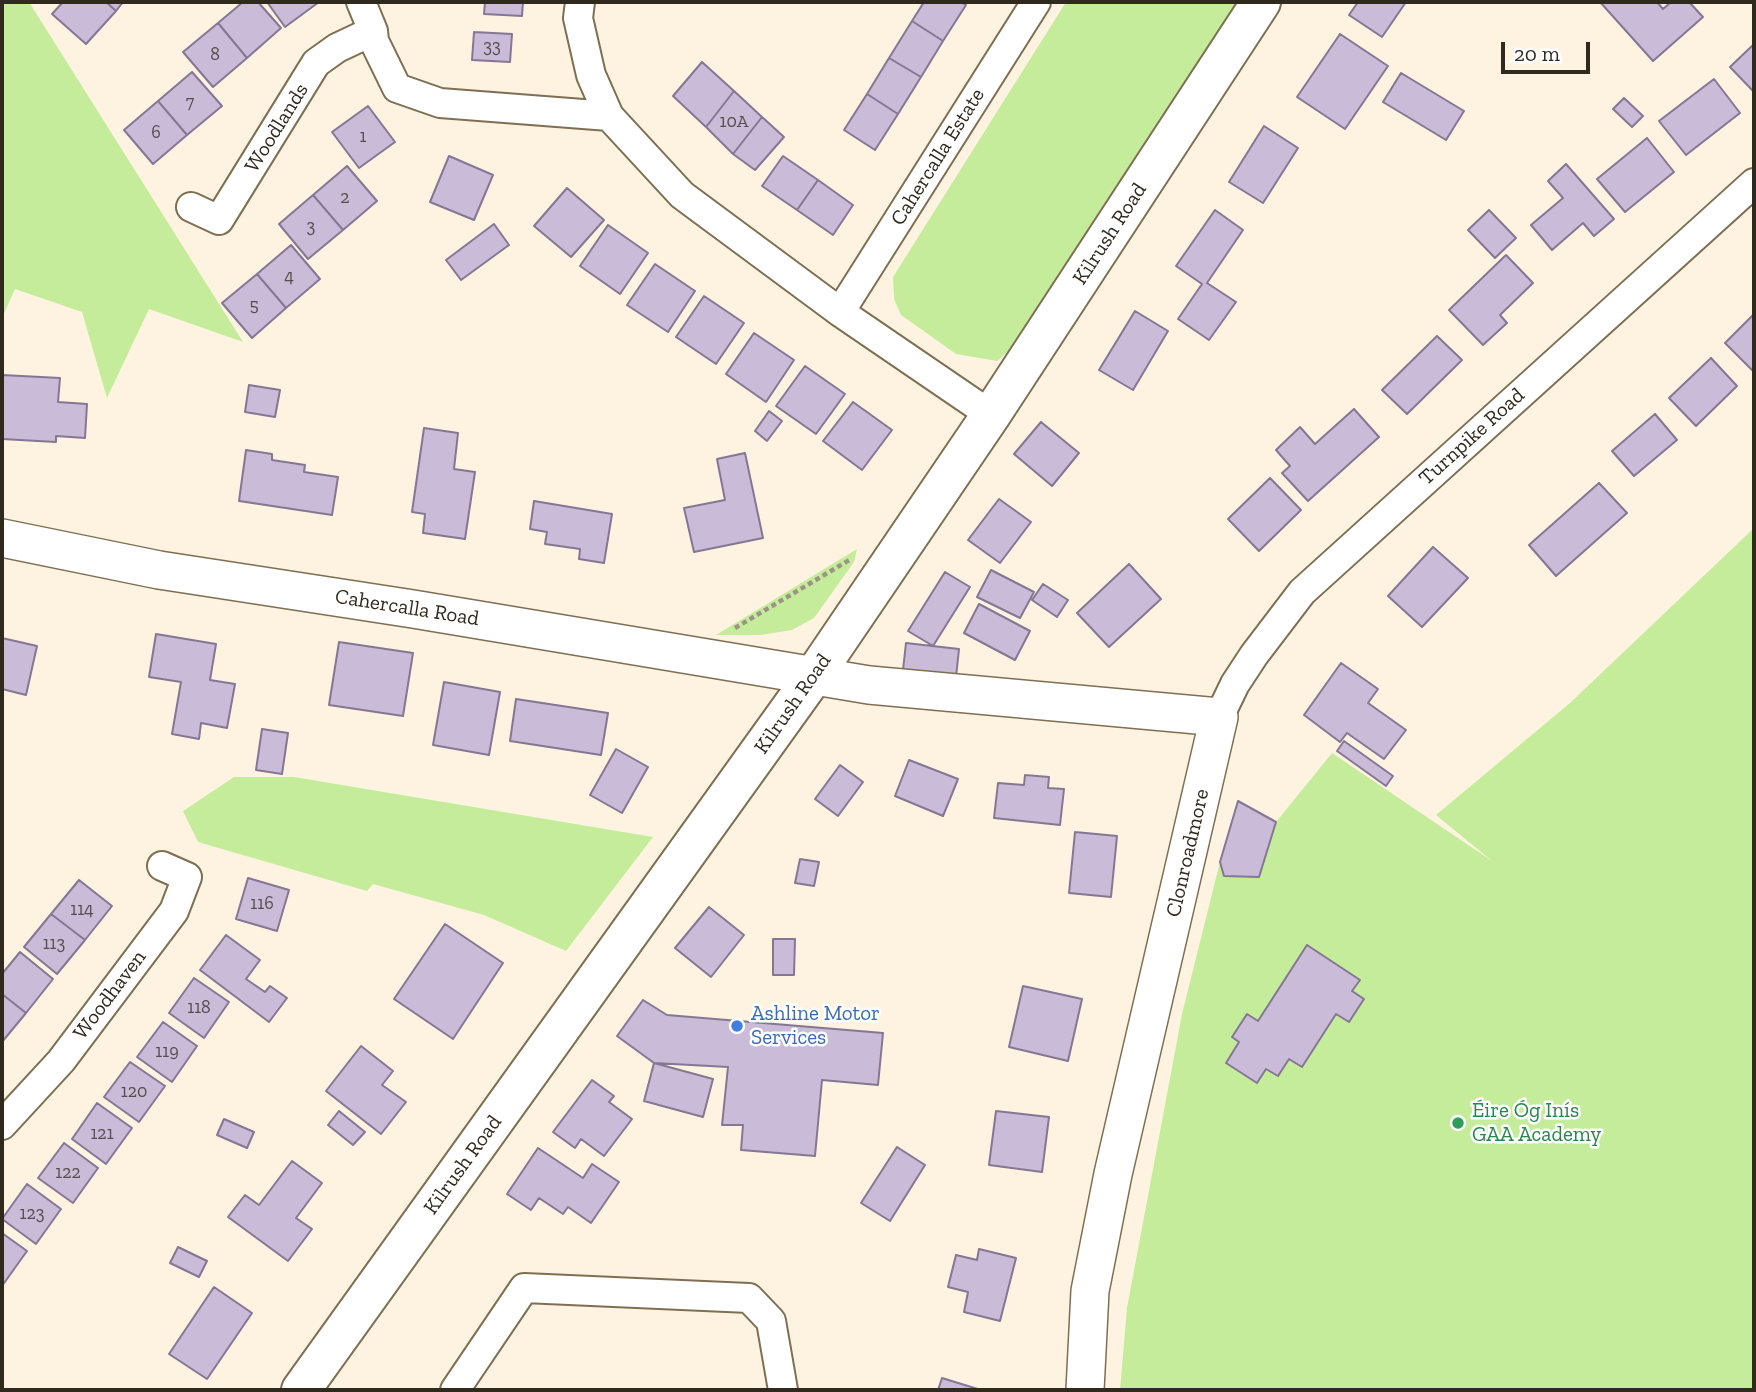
<!DOCTYPE html>
<html>
<head>
<meta charset="utf-8">
<style>
  body { margin:0 }
  #map { position:relative; width:1756px; height:1392px; overflow:hidden; background:#fdf3e0; font-family:"Zilla Slab",serif }
  canvas { display:block }
  .frame { position:absolute; inset:0; border:4px solid #30291d; pointer-events:none }
  .scale { position:absolute; left:1501px; top:42px; width:89px; height:32px; box-sizing:border-box; border:4px solid #30291d; border-top:0; padding-left:9px; font-size:21px; line-height:24px; white-space:nowrap; color:#30291d; -webkit-text-stroke:5px #fff; paint-order:stroke }
</style>
</head>
<body>
<div id="map">
<canvas width="1756" height="1392"></canvas>
<div class="frame"></div>
<div class="scale">20 m</div>
</div>
<script>
const ctx = document.querySelector('canvas').getContext('2d');
ctx.lineJoin = 'round';
function fill(path, color) { ctx.fillStyle = color; ctx.fill(path, 'evenodd'); }
const poly = rows => new Path2D(rows.map(r => 'M' + r).join(''));
function trace(path, color, width, dash) { ctx.strokeStyle = color; ctx.lineWidth = width; ctx.lineCap = dash ? 'butt' : 'round'; ctx.setLineDash(dash || []); ctx.stroke(path); }
function label(font, color, halo, rows, align = 'center') {
  ctx.font = font + ' "Zilla Slab",serif'; ctx.lineWidth = 5; ctx.setLineDash([]); ctx.textBaseline = 'middle'; ctx.strokeStyle = halo; ctx.fillStyle = color; for (const [text, x, y, turn = 0] of rows) {
    ctx.save(); ctx.translate(x, y); ctx.rotate((+turn || 0) * Math.PI / 180); ctx.textAlign = isNaN(turn) ? turn : align; if (halo) ctx.strokeText(text, 0, 0); ctx.fillText(text, 0, 0); ctx.restore();
  }
}
fill(poly([
  [2,2,29,2,243,342,149,309,107,398,82,312,15,289,2,318],
  [1066,2,1239,2,1010,350,997,361,956,354,901,315,894,299,893,277],
  [1754,528,1754,1390,1120,1390,1127,1308,1182,1014,1220,862,1238,801,1276,822,1332,753,1492,861,1436,815,1570,703],
  [857,549,854,562,814,618,792,630,760,635,716,635],
  [234,777,294,777,653,837,566,951,484,915,373,884,367,891,198,842,183,811]
]), '#c5ec9b');
const building = poly([
  [63,2,106,2,116,11,86,44,52,14,63,2],
  [106,2,123,2,116,11,106,2],
  [243,2,258,2,281,28,247,58,218,23,243,2],
  [267,2,319,2,285,27,267,2],
  [485,2,523,2,522,16,484,14,485,2],
  [924,2,961,2,966,5,943,41,912,21,924,2],
  [1358,2,1406,2,1382,37,1349,15,1358,2],
  [1600,2,1657,2,1663,9,1671,2,1689,2,1703,17,1653,61,1600,2],
  [912,21,943,41,921,77,889,58,912,21],
  [218,23,247,58,213,87,183,52,218,23],
  [474,32,512,34,510,62,472,60,474,32],
  [1340,34,1388,66,1345,129,1297,97,1340,34],
  [1754,44,1754,92,1730,67,1754,44],
  [889,58,921,77,898,114,867,94,889,58],
  [702,62,734,91,706,127,673,96,702,62],
  [192,72,222,106,187,135,158,101,192,72],
  [1401,73,1464,111,1446,140,1383,102,1401,73],
  [1714,79,1740,113,1686,155,1659,121,1714,79],
  [734,91,762,117,733,154,706,127,734,91],
  [867,94,898,114,875,150,844,130,867,94],
  [1624,98,1643,116,1632,127,1613,109,1624,98],
  [158,101,187,135,153,164,124,130,158,101],
  [368,106,395,142,359,168,332,132,368,106],
  [762,117,784,137,755,170,733,154,762,117],
  [1264,126,1298,148,1263,203,1229,182,1264,126],
  [1647,138,1674,172,1625,212,1597,179,1647,138],
  [449,156,493,175,474,220,430,202,449,156],
  [783,156,818,180,797,210,762,186,783,156],
  [1566,164,1614,219,1594,236,1583,223,1552,250,1531,225,1563,198,1548,181,1566,164],
  [347,166,377,201,343,230,313,195,347,166],
  [818,180,853,205,833,235,797,210,818,180],
  [567,188,604,220,571,257,534,226,567,188],
  [313,195,343,230,308,259,279,224,313,195],
  [1215,210,1243,230,1207,283,1236,302,1209,340,1178,319,1202,284,1176,266,1215,210],
  [1489,210,1516,238,1495,258,1468,230,1489,210],
  [494,224,509,245,461,280,446,260,494,224],
  [608,225,648,253,620,294,580,266,608,225],
  [291,245,320,279,286,308,257,274,291,245],
  [1506,255,1533,283,1500,315,1507,323,1483,345,1449,310,1506,255],
  [655,264,695,291,668,332,627,305,655,264],
  [257,274,286,308,252,338,222,303,257,274],
  [704,296,744,323,716,364,676,337,704,296],
  [1135,311,1168,331,1133,390,1099,370,1135,311],
  [1754,314,1754,372,1725,343,1754,314],
  [754,333,794,360,766,402,726,374,754,333],
  [1437,336,1462,360,1407,414,1382,390,1437,336],
  [1711,358,1737,386,1696,426,1669,398,1711,358],
  [805,366,845,394,816,434,776,406,805,366],
  [2,375,60,378,58,402,87,404,85,438,56,436,56,442,2,439,2,375],
  [249,385,280,390,275,417,245,412,249,385],
  [853,402,892,430,862,470,823,441,853,402],
  [1354,409,1379,437,1308,501,1282,473,1290,466,1276,450,1300,427,1315,444,1354,409],
  [769,411,782,421,767,441,755,431,769,411],
  [1655,414,1677,440,1634,476,1612,451,1655,414],
  [1041,422,1079,453,1052,486,1014,454,1041,422],
  [424,428,458,433,454,469,475,472,465,539,423,533,425,514,412,512,424,428],
  [246,450,272,454,272,460,305,465,304,472,338,477,332,515,239,501,246,450],
  [745,453,763,538,694,552,684,508,725,500,717,459,745,453],
  [1270,478,1301,510,1259,551,1228,519,1270,478],
  [1599,483,1627,513,1556,576,1529,545,1599,483],
  [999,499,1031,522,1000,563,968,540,999,499],
  [534,501,612,514,604,563,579,559,580,549,545,544,547,532,530,529,534,501],
  [1433,547,1468,578,1422,627,1388,596,1433,547],
  [1129,564,1161,599,1109,647,1077,613,1129,564],
  [991,570,1034,592,1020,618,977,597,991,570],
  [945,572,970,587,933,646,908,631,945,572],
  [1043,584,1068,600,1057,617,1032,600,1043,584],
  [979,604,1030,631,1015,660,964,633,979,604],
  [156,634,216,644,210,680,235,684,227,728,201,723,199,739,172,734,181,682,149,677,156,634],
  [2,638,37,646,26,695,2,689,2,638],
  [339,642,413,653,403,716,329,705,339,642],
  [906,643,959,649,956,677,903,670,906,643],
  [1341,663,1378,689,1368,703,1406,730,1384,759,1347,733,1340,742,1304,715,1341,663],
  [444,682,500,692,489,755,433,745,444,682],
  [516,699,608,713,601,755,510,741,516,699],
  [262,729,288,733,282,774,256,770,262,729],
  [1344,741,1393,776,1386,786,1337,751,1344,741],
  [616,749,648,767,622,813,590,795,616,749],
  [909,760,958,779,943,816,895,796,909,760],
  [840,765,863,782,838,816,815,799,840,765],
  [1025,775,1049,777,1048,788,1064,789,1060,825,994,818,998,783,1024,785,1025,775],
  [1238,801,1276,822,1259,877,1224,876,1220,862,1238,801],
  [1075,832,1117,836,1111,897,1069,893,1075,832],
  [800,859,819,862,814,886,795,883,800,859],
  [248,878,289,890,277,931,236,919,248,878],
  [79,880,112,906,85,940,51,914,79,880],
  [709,907,744,935,711,977,675,948,709,907],
  [51,914,85,940,57,974,24,947,51,914],
  [445,924,503,963,453,1039,394,999,445,924],
  [226,935,260,960,246,979,265,992,270,986,287,998,269,1022,200,970,226,935],
  [773,939,795,939,794,975,773,975,773,939],
  [1307,945,1360,980,1352,991,1364,999,1349,1022,1336,1014,1302,1067,1289,1059,1278,1076,1266,1069,1257,1083,1226,1063,1239,1042,1232,1037,1247,1014,1258,1021,1307,945],
  [20,952,53,979,26,1013,2,994,2,974,20,952],
  [194,978,229,1002,204,1038,169,1013,194,978],
  [1023,986,1082,999,1068,1061,1009,1047,1023,986],
  [2,994,26,1013,2,1042,2,994],
  [643,1000,667,1015,883,1033,878,1085,822,1080,815,1156,741,1150,743,1125,722,1125,728,1067,654,1063,617,1036,643,1000],
  [163,1022,197,1046,172,1082,137,1057,163,1022],
  [361,1046,393,1071,382,1085,406,1102,381,1134,326,1091,361,1046],
  [130,1062,165,1086,139,1122,104,1097,130,1062],
  [654,1063,713,1079,703,1117,644,1101,654,1063],
  [592,1080,614,1096,609,1102,632,1119,604,1156,581,1139,575,1148,553,1132,592,1080],
  [97,1103,132,1128,106,1164,72,1139,97,1103],
  [339,1111,365,1132,353,1145,328,1125,339,1111],
  [996,1111,1049,1117,1042,1172,989,1165,996,1111],
  [224,1119,254,1132,247,1148,217,1135,224,1119],
  [64,1143,98,1168,73,1203,38,1178,64,1143],
  [897,1147,925,1165,890,1221,861,1203,897,1147],
  [538,1148,583,1178,592,1164,619,1182,591,1223,568,1207,563,1214,539,1198,531,1210,507,1194,538,1148],
  [292,1161,322,1183,296,1218,312,1229,288,1261,228,1217,245,1195,259,1205,292,1161],
  [27,1184,61,1209,36,1244,2,1219,27,1184],
  [2,1233,27,1251,2,1286,2,1233],
  [178,1247,207,1261,199,1277,170,1263,178,1247],
  [979,1249,1016,1258,1000,1321,964,1312,968,1292,948,1287,956,1255,977,1260,979,1249],
  [214,1287,252,1313,207,1379,169,1354,214,1287],
  [942,1378,981,1390,938,1390,942,1378]
]);
fill(building, '#cabbd9');
trace(building, '#857794', 2);
const minor = poly([
  [580,2,578,18,591,75,609,116,682,195,840,312,991,415],
  [373,31,374,41,397,88,440,103,609,116],
  [191,207,219,220,316,63,337,48,373,31,361,2],
  [840,312,1036,2],
  [1219,717,1235,684,1254,655,1302,592,1754,183],
  [2,1125,61,1061,174,911,187,877,162,866],
  [455,1390,524,1288,749,1298,771,1321,783,1390]
]);
const tertiary = poly([
  [2,538,159,570,413,609,869,685,1219,717,1113,1174,1090,1291,1085,1390]
]);
const secondary = poly([
  [301,1390,813,677,991,415,1261,2]
]);
trace(minor, '#7e6f53', 32);
trace(tertiary, '#7e6f53', 40);
trace(secondary, '#7e6f53', 42);
trace(poly([
  [735,628,851,559]
]), '#9c9484', 4.5, [5, 3.5]);
trace(minor, '#fff', 28);
trace(tertiary, '#fff', 37);
trace(secondary, '#fff', 38);
for (const [x, y, r, color] of [
  [737,1026,7,"#3f7fe0"],
  [1458,1123,7,"#2e9e5b"]
]) { const dot = new Path2D(); dot.arc(x, y, r, 0, 2 * Math.PI); ctx.fillStyle = color; ctx.fill(dot); trace(dot, '#fff', 2.5); }
label('18px', '#564e4c', null, [
  ["33",492,47],
  ["8",215,55],
  ["7",190,103],
  ["10A",734,122],
  ["6",156,133],
  ["1",363,137],
  ["2",345,198],
  ["3",311,227],
  ["4",289,277],
  ["5",254,306],
  ["116",262,904],
  ["114",82,910],
  ["113",54,944],
  ["118",199,1008],
  ["119",167,1052],
  ["120",134,1092],
  ["121",102,1134],
  ["122",68,1173],
  ["123",32,1214]
]);
label('21px', '#30291d', '#fff', [
  ["Woodlands",277,128,-58],
  ["Cahercalla Estate",938,157,-58],
  ["Kilrush Road",1110,234,-57],
  ["Turnpike Road",1472,437,-42],
  ["Cahercalla Road",407,608,9],
  ["Kilrush Road",793,704,-55],
  ["Clonroadmore",1188,853,-77],
  ["Woodhaven",110,995,-53],
  ["Kilrush Road",463,1165,-54]
]);
label('21px', '#366cbe', '#fff', [
  ["Ashline Motor",751,1014],
  ["Services",751,1038]
], 'left');
label('21px', '#27864d', '#fff', [
  ["Éire Óg Inís",1472,1111],
  ["GAA Academy",1472,1135]
], 'left');
</script>
</body>
</html>
